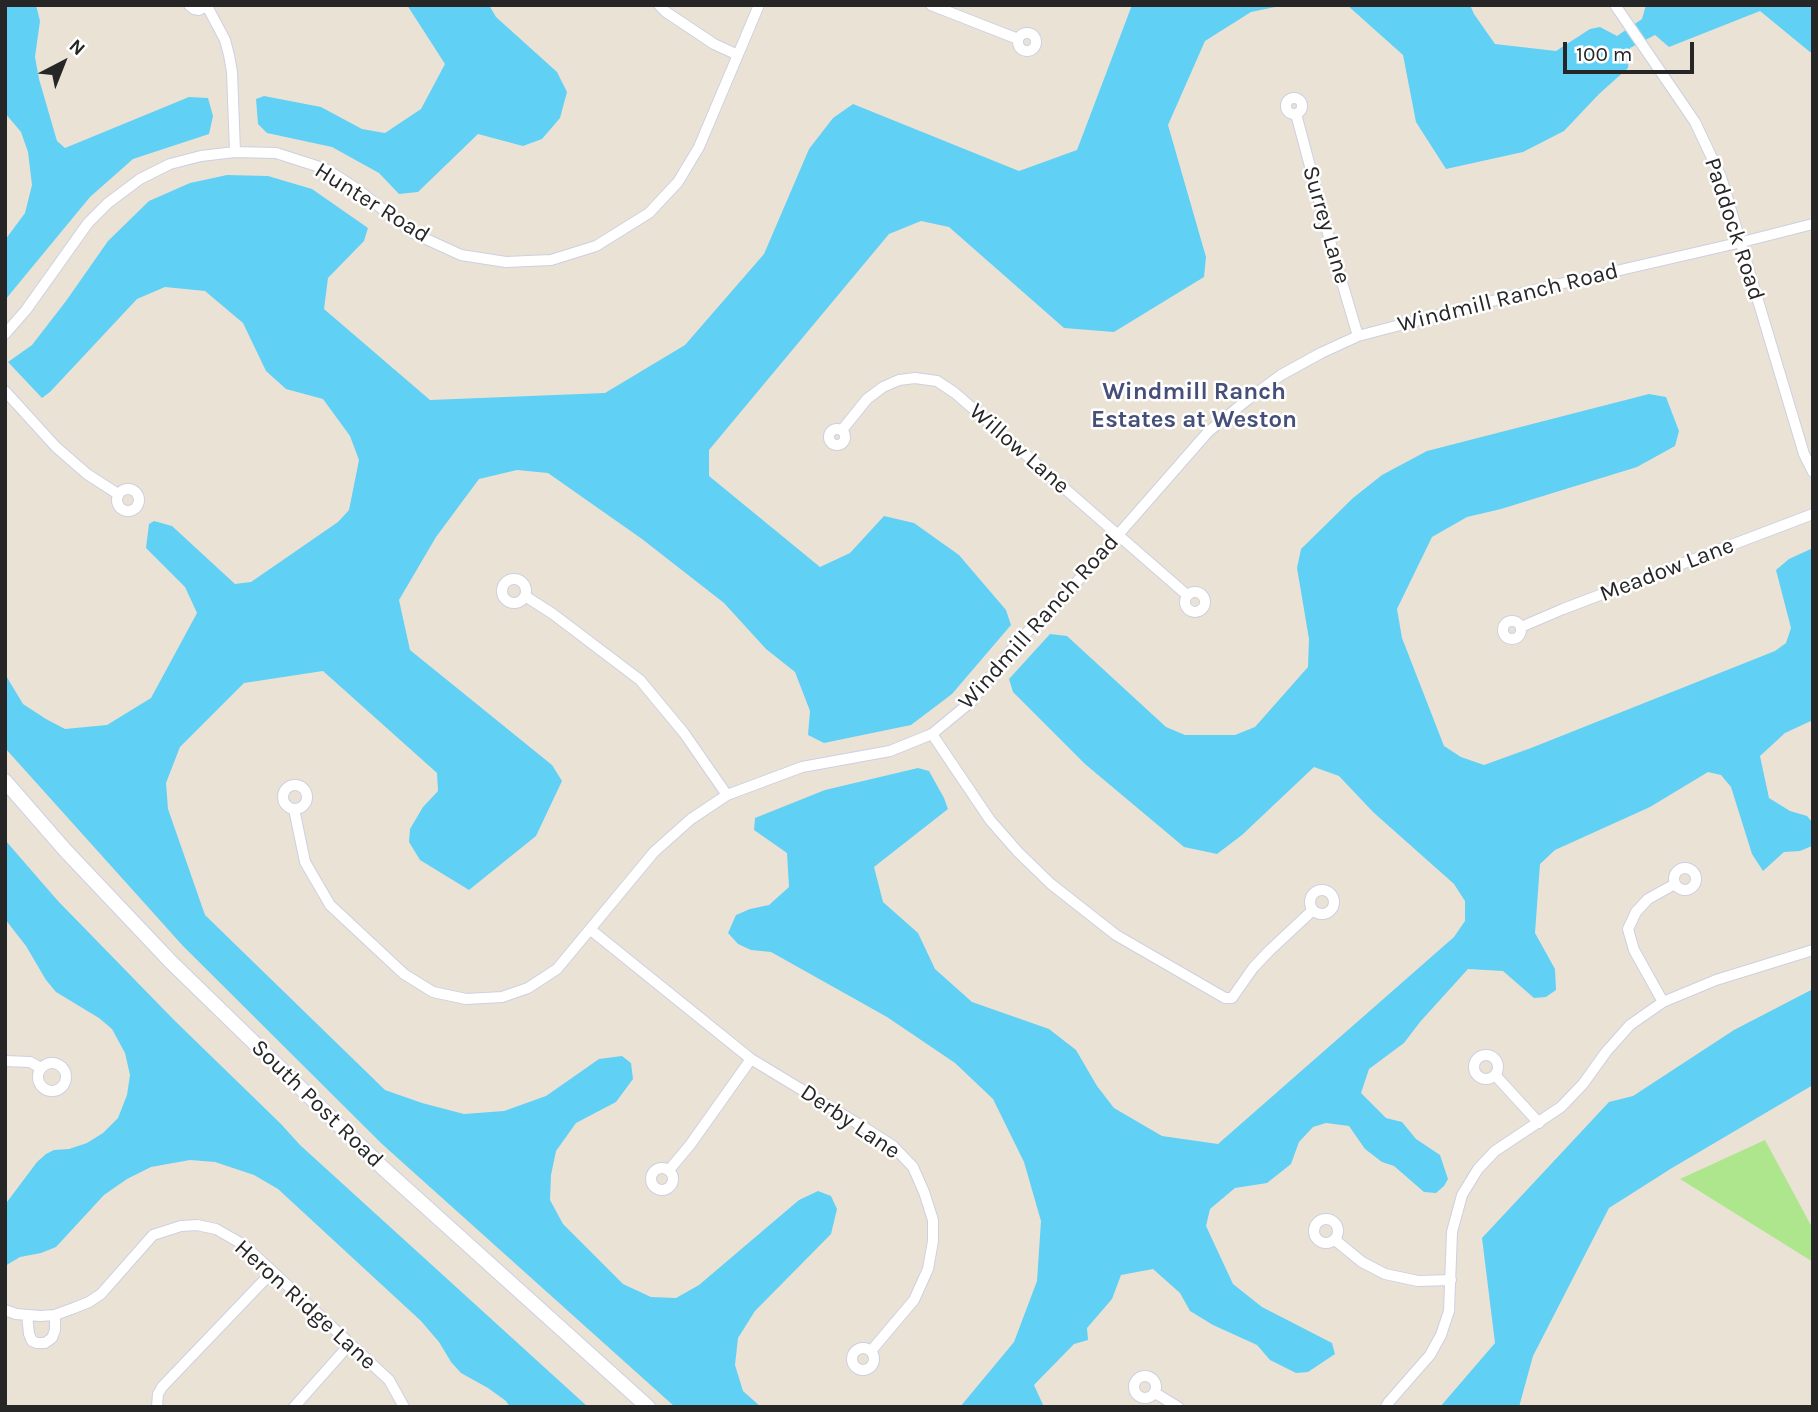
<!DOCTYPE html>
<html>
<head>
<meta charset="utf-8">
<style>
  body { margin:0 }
  #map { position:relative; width:1818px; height:1412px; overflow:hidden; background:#ebe2d6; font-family:Karla,sans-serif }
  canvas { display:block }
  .frame { position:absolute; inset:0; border:7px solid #262626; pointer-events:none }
  .north { position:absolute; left:28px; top:28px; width:70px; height:70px; -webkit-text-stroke:5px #fff; paint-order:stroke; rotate:42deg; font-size:19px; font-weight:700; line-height:28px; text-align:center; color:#262626 }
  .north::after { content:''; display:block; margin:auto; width:24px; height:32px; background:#262626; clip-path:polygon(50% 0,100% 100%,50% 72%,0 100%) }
  .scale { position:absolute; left:1563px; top:42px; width:131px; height:32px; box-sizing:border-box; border:4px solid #262626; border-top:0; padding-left:9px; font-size:21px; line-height:24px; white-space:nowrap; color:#262626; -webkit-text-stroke:5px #fff; paint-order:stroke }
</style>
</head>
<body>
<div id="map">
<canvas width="1818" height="1412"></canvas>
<div class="frame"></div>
<div class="north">N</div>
<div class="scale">100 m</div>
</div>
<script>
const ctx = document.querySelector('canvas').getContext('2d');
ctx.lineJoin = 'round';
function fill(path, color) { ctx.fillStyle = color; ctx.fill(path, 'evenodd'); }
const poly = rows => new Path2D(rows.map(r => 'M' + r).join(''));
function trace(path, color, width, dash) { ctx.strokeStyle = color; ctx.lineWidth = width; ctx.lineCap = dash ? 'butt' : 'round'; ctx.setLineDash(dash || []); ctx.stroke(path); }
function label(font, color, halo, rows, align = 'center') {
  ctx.font = font + ' Karla,sans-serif'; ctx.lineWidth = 5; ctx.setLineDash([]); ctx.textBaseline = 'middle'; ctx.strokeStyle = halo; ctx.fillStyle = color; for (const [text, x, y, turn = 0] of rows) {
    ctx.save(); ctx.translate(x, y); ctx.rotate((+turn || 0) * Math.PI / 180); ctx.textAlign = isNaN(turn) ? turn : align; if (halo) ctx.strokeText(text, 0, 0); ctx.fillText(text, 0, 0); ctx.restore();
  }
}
fill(poly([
  [1765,1140,1813,1229,1813,1262,1680,1179]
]), '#aee68e');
fill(poly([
  [5,5,36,5,40,21,35,57,39,79,57,141,65,148,189,97,208,98,213,116,209,134,133,159,90,197,5,300,5,240,25,213,32,185,28,152,21,132,5,113],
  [407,5,489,5,496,17,557,72,567,92,560,118,542,139,523,146,478,134,418,192,399,194,379,173,332,147,267,133,258,124,256,99,264,96,321,107,362,129,385,133,421,109,445,64],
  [1132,5,1285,5,1251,12,1205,41,1168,125,1206,257,1204,277,1114,332,1064,328,949,227,921,221,889,234,709,450,709,476,820,567,850,553,884,516,914,523,959,555,1006,610,1011,625,952,694,911,725,824,743,808,735,810,711,795,672,766,649,724,603,642,539,548,473,517,470,479,479,436,537,399,600,410,650,552,765,562,781,536,836,469,890,420,860,409,842,410,829,423,807,438,791,437,773,323,671,244,683,180,747,166,783,168,809,205,915,385,1090,422,1103,464,1114,504,1111,546,1096,599,1059,622,1056,631,1063,633,1079,616,1102,576,1123,556,1151,551,1175,550,1200,563,1224,623,1284,651,1297,676,1298,699,1285,799,1200,818,1191,831,1196,837,1209,831,1234,755,1311,738,1338,735,1365,743,1391,761,1407,675,1407,382,1144,183,946,5,748,5,674,23,704,46,719,65,729,107,725,151,698,197,613,185,587,146,548,149,524,154,521,172,526,235,584,251,582,338,522,349,510,359,460,350,436,323,399,286,389,266,371,243,323,205,291,165,287,137,299,50,392,42,398,8,362,32,345,66,301,108,241,149,201,190,183,227,175,268,176,312,189,368,228,364,241,328,278,324,309,430,400,605,393,685,345,764,254,809,149,833,118,853,104,1019,171,1077,150],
  [1347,5,1470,5,1474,14,1495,44,1556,51,1590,29,1600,27,1617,36,1642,19,1646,5,1813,5,1813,52,1810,52,1760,11,1669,47,1655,35,1630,48,1628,68,1599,94,1564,131,1523,152,1446,169,1416,122,1403,55],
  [1649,394,1666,397,1679,431,1675,446,1637,467,1501,509,1467,517,1432,537,1397,609,1402,638,1444,746,1461,757,1484,765,1531,748,1775,651,1786,643,1791,628,1776,570,1789,559,1813,548,1813,720,1785,733,1760,756,1769,798,1790,811,1807,816,1813,823,1812,846,1800,851,1784,852,1763,871,1752,854,1731,787,1721,775,1708,772,1650,807,1555,850,1540,864,1535,933,1555,969,1556,990,1546,997,1534,998,1503,971,1468,969,1420,1022,1404,1043,1369,1069,1361,1093,1386,1118,1402,1122,1416,1139,1440,1155,1448,1179,1444,1186,1436,1193,1424,1192,1394,1166,1382,1162,1365,1149,1349,1126,1326,1123,1313,1127,1299,1142,1291,1164,1267,1183,1235,1188,1210,1209,1206,1226,1233,1284,1262,1307,1332,1343,1335,1354,1308,1372,1296,1373,1270,1360,1257,1345,1213,1325,1190,1311,1180,1293,1153,1269,1121,1275,1112,1299,1087,1328,1088,1340,1074,1344,1034,1385,1044,1407,960,1407,1014,1342,1037,1281,1041,1221,1024,1162,993,1099,955,1063,887,1017,771,952,751,950,738,944,728,933,736,915,750,909,769,905,789,887,787,853,754,830,755,818,825,790,918,768,929,771,944,798,948,809,874,867,883,902,918,933,935,969,972,1002,1049,1029,1076,1050,1097,1086,1114,1108,1162,1136,1218,1144,1454,937,1465,921,1465,901,1454,884,1373,812,1339,776,1314,767,1242,835,1217,854,1184,847,1085,764,1013,692,1009,679,1050,634,1067,636,1166,727,1185,735,1235,735,1255,727,1308,667,1309,639,1297,568,1301,549,1353,498,1382,475,1427,451],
  [5,840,58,901,174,1020,281,1124,300,1145,588,1407,510,1407,506,1401,488,1388,461,1373,451,1362,439,1342,421,1321,278,1189,254,1175,215,1162,190,1160,151,1167,127,1179,104,1195,56,1247,41,1253,20,1257,5,1266,5,1210,7,1202,37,1162,46,1154,54,1150,69,1149,87,1143,103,1133,118,1118,127,1095,130,1075,125,1053,112,1029,99,1018,56,992,46,980,26,946,5,919],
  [1813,989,1813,1085,1672,1168,1609,1208,1533,1356,1519,1407,1440,1407,1495,1343,1482,1238,1609,1102,1633,1096,1734,1030]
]), '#61d0f5');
const street = poly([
  [189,5,194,9,199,10,208,5],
  [659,5,666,12,714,44,738,55],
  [931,5,1018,39],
  [1615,5,1695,122,1721,177,1804,454,1813,472],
  [207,6,225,40,229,55,232,72,235,152],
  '1018 42a9 9 0 1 1 18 0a9 9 0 1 1-18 0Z',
  '1286 106a8 8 0 1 1 16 0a8 8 0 1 1-16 0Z',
  [1296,114,1333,252,1358,336],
  [5,334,26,310,88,223,108,203,140,179,170,164,201,156,235,152,276,153,326,169,357,189,413,233,461,255,506,262,551,260,596,246,649,213,678,182,699,147,759,5],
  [5,391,56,447,87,474,118,494],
  '829 437a8 8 0 1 1 16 0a8 8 0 1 1-16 0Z',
  [842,430,867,399,883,387,899,380,915,378,937,381,955,393,1187,595],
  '117 500a11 11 0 1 1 22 0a11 11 0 1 1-22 0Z',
  '502 591a12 12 0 1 1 24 0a12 12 0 1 1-24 0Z',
  '1185 602a10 10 0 1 1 20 0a10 10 0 1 1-20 0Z',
  [525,596,553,614,640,680,684,733,727,795],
  '1503 630a9 9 0 1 1 18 0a9 9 0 1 1-18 0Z',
  [1521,627,1563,609,1813,514],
  [932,734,990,820,1018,852,1051,884,1116,935,1225,998,1232,998,1253,968,1269,951,1313,910],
  '283 797a12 12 0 1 1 24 0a12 12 0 1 1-24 0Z',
  [294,809,305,862,330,905,404,974,433,992,466,999,502,997,528,988,557,969,654,852,691,819,727,795,802,767,890,751,932,734,972,701,1006,656,1031,628,1054,608,1208,432,1247,400,1281,375,1321,353,1358,336,1538,289,1742,242,1813,224],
  '1674 879a11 11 0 1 1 22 0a11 11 0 1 1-22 0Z',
  '1310 902a12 12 0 1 1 24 0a12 12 0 1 1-24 0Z',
  [591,930,751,1059,865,1128,893,1146,913,1167,924,1192,933,1220,933,1241,928,1269,914,1300,871,1351],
  [1663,1002,1634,950,1628,929,1636,912,1648,899,1675,884],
  '1474 1067a12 12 0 1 1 24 0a12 12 0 1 1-24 0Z',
  [5,1061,30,1062,41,1068],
  '38 1077a14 14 0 1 1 28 0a14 14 0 1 1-28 0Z',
  [1495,1075,1539,1123],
  '651 1179a11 11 0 1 1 22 0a11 11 0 1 1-22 0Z',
  [669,1170,690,1145,751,1059],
  '1314 1231a12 12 0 1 1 24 0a12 12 0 1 1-24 0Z',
  [1335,1240,1362,1262,1385,1274,1418,1281,1451,1280],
  [5,1310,16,1314,40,1316,55,1315,74,1308,89,1302,101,1294,153,1235,181,1226,197,1225,216,1229,244,1245,389,1380,404,1407],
  [27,1315,29,1334,32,1341,37,1343,45,1343,52,1338,55,1330,55,1315],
  '852 1359a11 11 0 1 1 22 0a11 11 0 1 1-22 0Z',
  '1134 1387a11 11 0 1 1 22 0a11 11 0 1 1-22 0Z',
  [1155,1393,1178,1407],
  [157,1407,158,1394,162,1387,272,1272],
  [294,1407,349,1345],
  [1386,1407,1388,1403,1430,1355,1441,1335,1449,1311,1452,1232,1462,1195,1478,1169,1495,1151,1561,1107,1583,1084,1606,1052,1630,1025,1663,1002,1716,980,1813,950]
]);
const secondary = poly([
  [5,781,65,850,171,962,383,1168,648,1407]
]);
trace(street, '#ccd0e1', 12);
trace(secondary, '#ccd0e1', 16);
trace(street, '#fff', 10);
trace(secondary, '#fff', 14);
label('23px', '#262626', '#fff', [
  ["Hunter Road",372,203,32],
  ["Surrey Lane",1326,225,74],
  ["Paddock Road",1734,229,72],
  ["Windmill Ranch Road",1508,298,-14],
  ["Willow Lane",1019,449,41],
  ["Meadow Lane",1667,570,-21],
  ["Windmill Ranch Road",1039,622,-48],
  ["South Post Road",317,1104,44],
  ["Derby Lane",850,1122,34],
  ["Heron Ridge Lane",305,1305,42]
]);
label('bold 24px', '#454f79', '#fff', [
  ["Windmill Ranch",1194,392],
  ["Estates at Weston",1194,420]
]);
</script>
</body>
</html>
